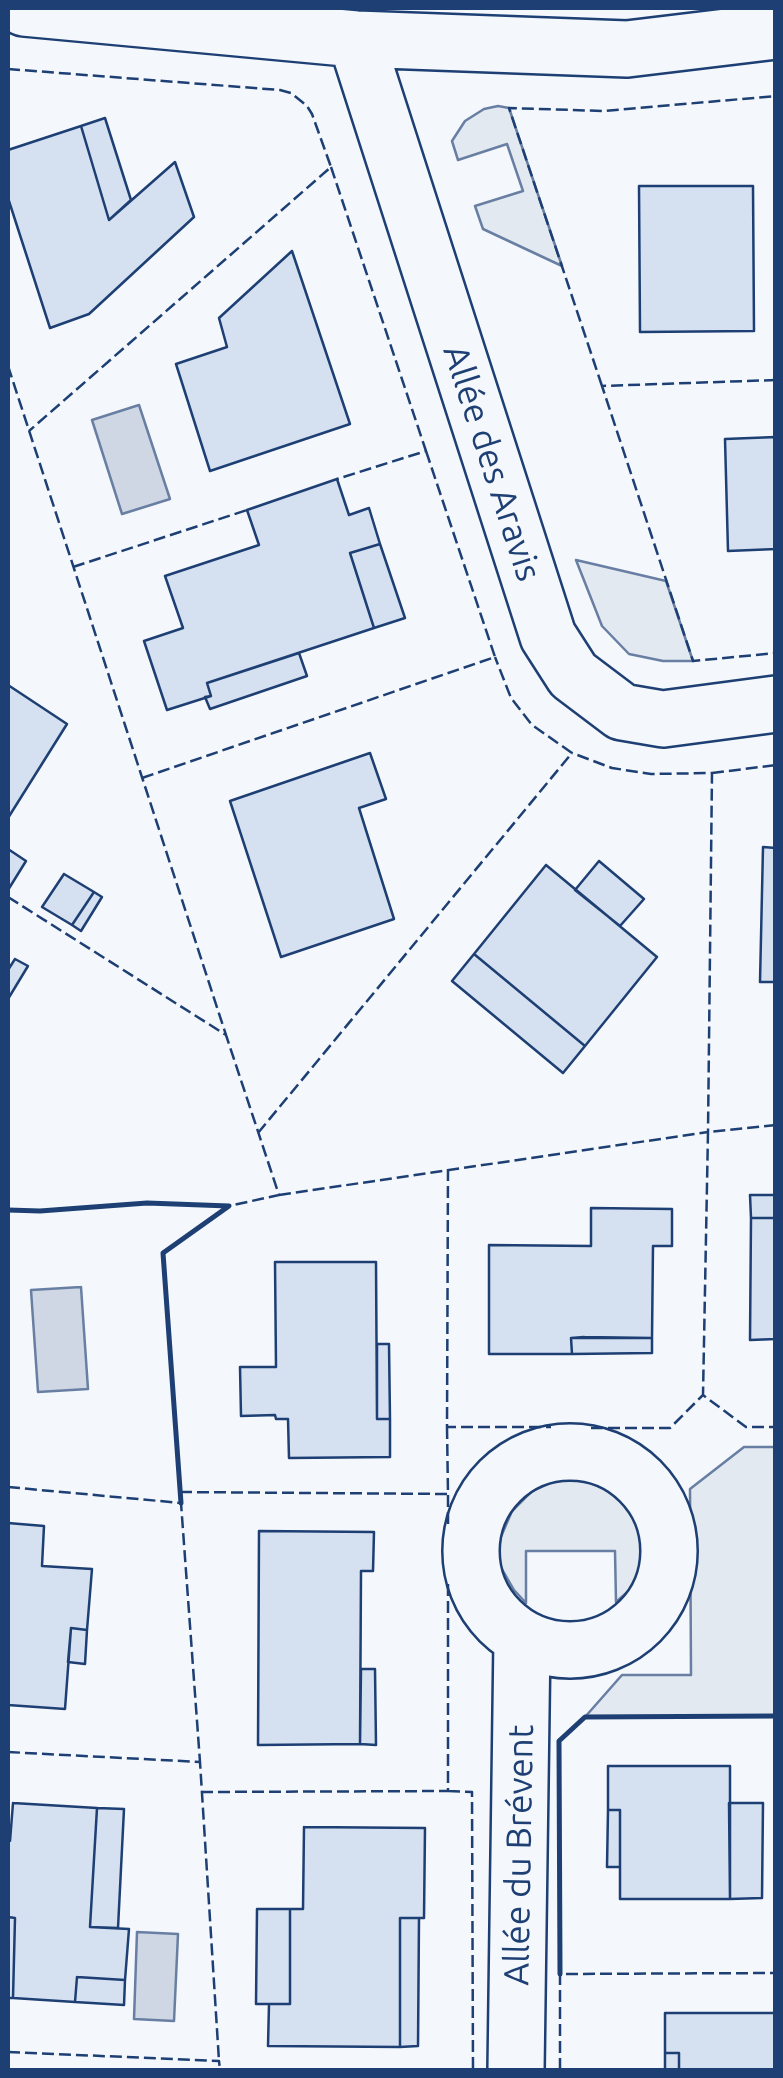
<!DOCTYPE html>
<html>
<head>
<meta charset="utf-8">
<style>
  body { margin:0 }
  #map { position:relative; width:783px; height:2078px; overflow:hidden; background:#f4f7fb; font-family:Ubuntu,sans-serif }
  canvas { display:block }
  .frame { position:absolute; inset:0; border:10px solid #1d3f73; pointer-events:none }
</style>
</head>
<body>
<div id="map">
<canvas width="783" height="2078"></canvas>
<div class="frame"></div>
</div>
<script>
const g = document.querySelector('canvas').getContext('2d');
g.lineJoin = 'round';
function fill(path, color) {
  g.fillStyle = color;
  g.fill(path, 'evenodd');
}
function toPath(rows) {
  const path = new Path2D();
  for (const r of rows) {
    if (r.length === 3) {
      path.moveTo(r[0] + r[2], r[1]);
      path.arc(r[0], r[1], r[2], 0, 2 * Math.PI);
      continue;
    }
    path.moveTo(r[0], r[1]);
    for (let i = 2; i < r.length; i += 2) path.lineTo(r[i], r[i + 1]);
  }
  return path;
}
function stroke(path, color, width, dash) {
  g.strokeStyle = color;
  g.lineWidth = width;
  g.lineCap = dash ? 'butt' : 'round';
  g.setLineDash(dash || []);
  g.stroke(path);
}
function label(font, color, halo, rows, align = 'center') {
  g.font = font + ' Ubuntu,sans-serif';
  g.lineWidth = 8;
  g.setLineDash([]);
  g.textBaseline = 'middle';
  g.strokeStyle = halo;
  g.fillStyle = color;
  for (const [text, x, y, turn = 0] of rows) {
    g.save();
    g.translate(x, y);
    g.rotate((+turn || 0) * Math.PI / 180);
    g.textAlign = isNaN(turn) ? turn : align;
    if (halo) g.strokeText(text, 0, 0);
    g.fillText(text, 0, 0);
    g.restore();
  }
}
const green = toPath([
  [498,106,509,108,562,266,483,229,475,206,523,191,507,144,458,160,452,141,465,121,484,109,498,106],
  [576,560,666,581,693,661,663,661,629,654,602,626,576,560],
  [744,1447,775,1447,775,1716,585,1717,622,1675,691,1675,690,1489,744,1447],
  [557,1480,585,1480,610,1490,630,1509,641,1535,642,1563,632,1588,616,1602,615,1551,526,1551,526,1603,514,1590,499,1564,500,1539,512,1511,532,1491,557,1480]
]);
fill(green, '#e3e9f0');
stroke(green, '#687fa3', 2.5);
const water = toPath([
  [139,405,170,499,122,514,92,420,139,405],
  [81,1287,88,1389,38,1392,31,1290,81,1287],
  [137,1932,178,1934,174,2021,134,2019,137,1932]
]);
fill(water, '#cfd7e4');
stroke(water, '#687fa3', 2.5);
const building = toPath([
  [105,118,131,200,109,220,81,126,105,118],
  [81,126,109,220,175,162,194,217,89,314,50,328,8,198,8,150,81,126],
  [639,186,753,186,754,331,640,332,639,186],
  [292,251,350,424,210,471,176,364,227,347,219,318,292,251],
  [776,437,776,549,728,551,725,439,776,437],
  [337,479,349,515,369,508,380,544,350,553,374,628,207,683,211,696,167,710,144,641,183,628,165,576,259,545,247,510,337,479],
  [380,544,405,618,374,628,350,553,380,544],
  [299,653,307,676,210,709,205,697,211,696,207,683,299,653],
  [8,685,67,724,8,818,8,685],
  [370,753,386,799,359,808,394,919,281,957,230,801,370,753],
  [763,847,776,848,776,982,760,982,763,847],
  [8,849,26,861,8,890,8,849],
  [599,861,644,899,620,926,575,890,599,861],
  [546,865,657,957,585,1046,474,954,546,865],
  [64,874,94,892,72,925,42,907,64,874],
  [94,892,102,897,81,931,72,925,94,892],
  [474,954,585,1046,563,1073,452,981,474,954],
  [15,959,28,966,8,999,8,970,15,959],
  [750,1195,776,1195,776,1218,751,1218,750,1195],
  [591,1208,672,1209,672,1246,653,1246,652,1338,571,1338,572,1354,489,1354,489,1245,591,1246,591,1208],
  [751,1218,776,1218,776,1339,750,1340,751,1218],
  [275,1262,376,1262,377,1419,390,1419,390,1457,289,1458,288,1419,276,1419,275,1415,241,1416,240,1367,276,1367,275,1262],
  [584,1337,652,1338,652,1353,572,1354,571,1338,584,1337],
  [377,1344,389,1344,390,1419,377,1419,377,1344],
  [8,1523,44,1526,42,1566,92,1569,87,1630,71,1628,65,1709,8,1705,8,1523],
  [259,1531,374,1532,373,1571,361,1571,360,1744,258,1745,259,1531],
  [71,1628,87,1630,85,1664,68,1662,71,1628],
  [361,1669,375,1669,376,1745,360,1744,361,1669],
  [608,1766,730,1766,730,1899,620,1899,620,1810,608,1810,608,1766],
  [13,1803,97,1808,90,1927,129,1929,125,1980,77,1977,75,2002,13,1998,15,1918,8,1917,8,1841,10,1841,13,1803],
  [729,1803,763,1803,762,1898,730,1899,729,1803],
  [97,1808,124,1809,118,1928,90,1927,97,1808],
  [608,1810,620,1810,620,1867,607,1867,608,1810],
  [304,1827,425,1828,424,1918,400,1918,400,2047,268,2046,269,2004,290,2004,290,1909,303,1909,304,1827],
  [257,1909,290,1909,290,2004,256,2004,257,1909],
  [8,1917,15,1918,13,1998,8,1998,8,1917],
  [400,1918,419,1918,418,2046,400,2047,400,1918],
  [77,1977,125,1980,124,2005,75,2002,77,1977],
  [665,2013,776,2013,776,2070,679,2070,679,2053,665,2053,665,2013],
  [665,2053,679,2053,679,2070,665,2070,665,2053]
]);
fill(building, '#d5e0f0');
stroke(building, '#1d3f73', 2.5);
const minor = toPath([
  [24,8,356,39,627,49,776,31],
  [356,39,548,636,573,675,622,712,663,719,776,704],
  [570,1551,99],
  [516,2070,522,1639]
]);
stroke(minor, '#1d3f73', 60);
stroke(minor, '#f4f7fb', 55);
stroke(toPath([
  [8,69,280,90,291,93,307,106,312,114,331,167,29,431],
  [331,167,426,451,337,479],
  [8,366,226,1035],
  [776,380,602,386,693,661,776,653],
  [602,386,509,108,604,111,776,96],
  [73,567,247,510],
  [712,773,776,765],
  [142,778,495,657,426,451],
  [8,897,226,1035,279,1195,229,1206],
  [776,1125,708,1132,703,1395,746,1427,776,1427],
  [258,1133,572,753,532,725,511,698,495,657],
  [448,1169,447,1427,551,1427],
  [279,1195,708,1132,712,773,651,774,612,768,572,753],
  [591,1428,670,1428,703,1395],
  [8,1487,181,1503,200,1762],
  [180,1492,448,1494,447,1427],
  [448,1524,448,1494],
  [8,1752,200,1762,219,2061],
  [448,1791,472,1792,473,2070],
  [201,1792,448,1791,448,1579],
  [8,2052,219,2061,220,2070],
  [560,2070,560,1974,776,1973]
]), '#1d3f73', 2.5, [12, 5]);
stroke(toPath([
  [8,1210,40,1211,147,1203,229,1206,163,1253,181,1503],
  [560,1974,559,1741,585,1717,776,1716]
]), '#1d3f73', 5);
label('35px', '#1d3f73', '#f4f7fb', [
  ["Allée des Aravis",492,463,72],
  ["Allée du Brévent",519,1855,-89]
]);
</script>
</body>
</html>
